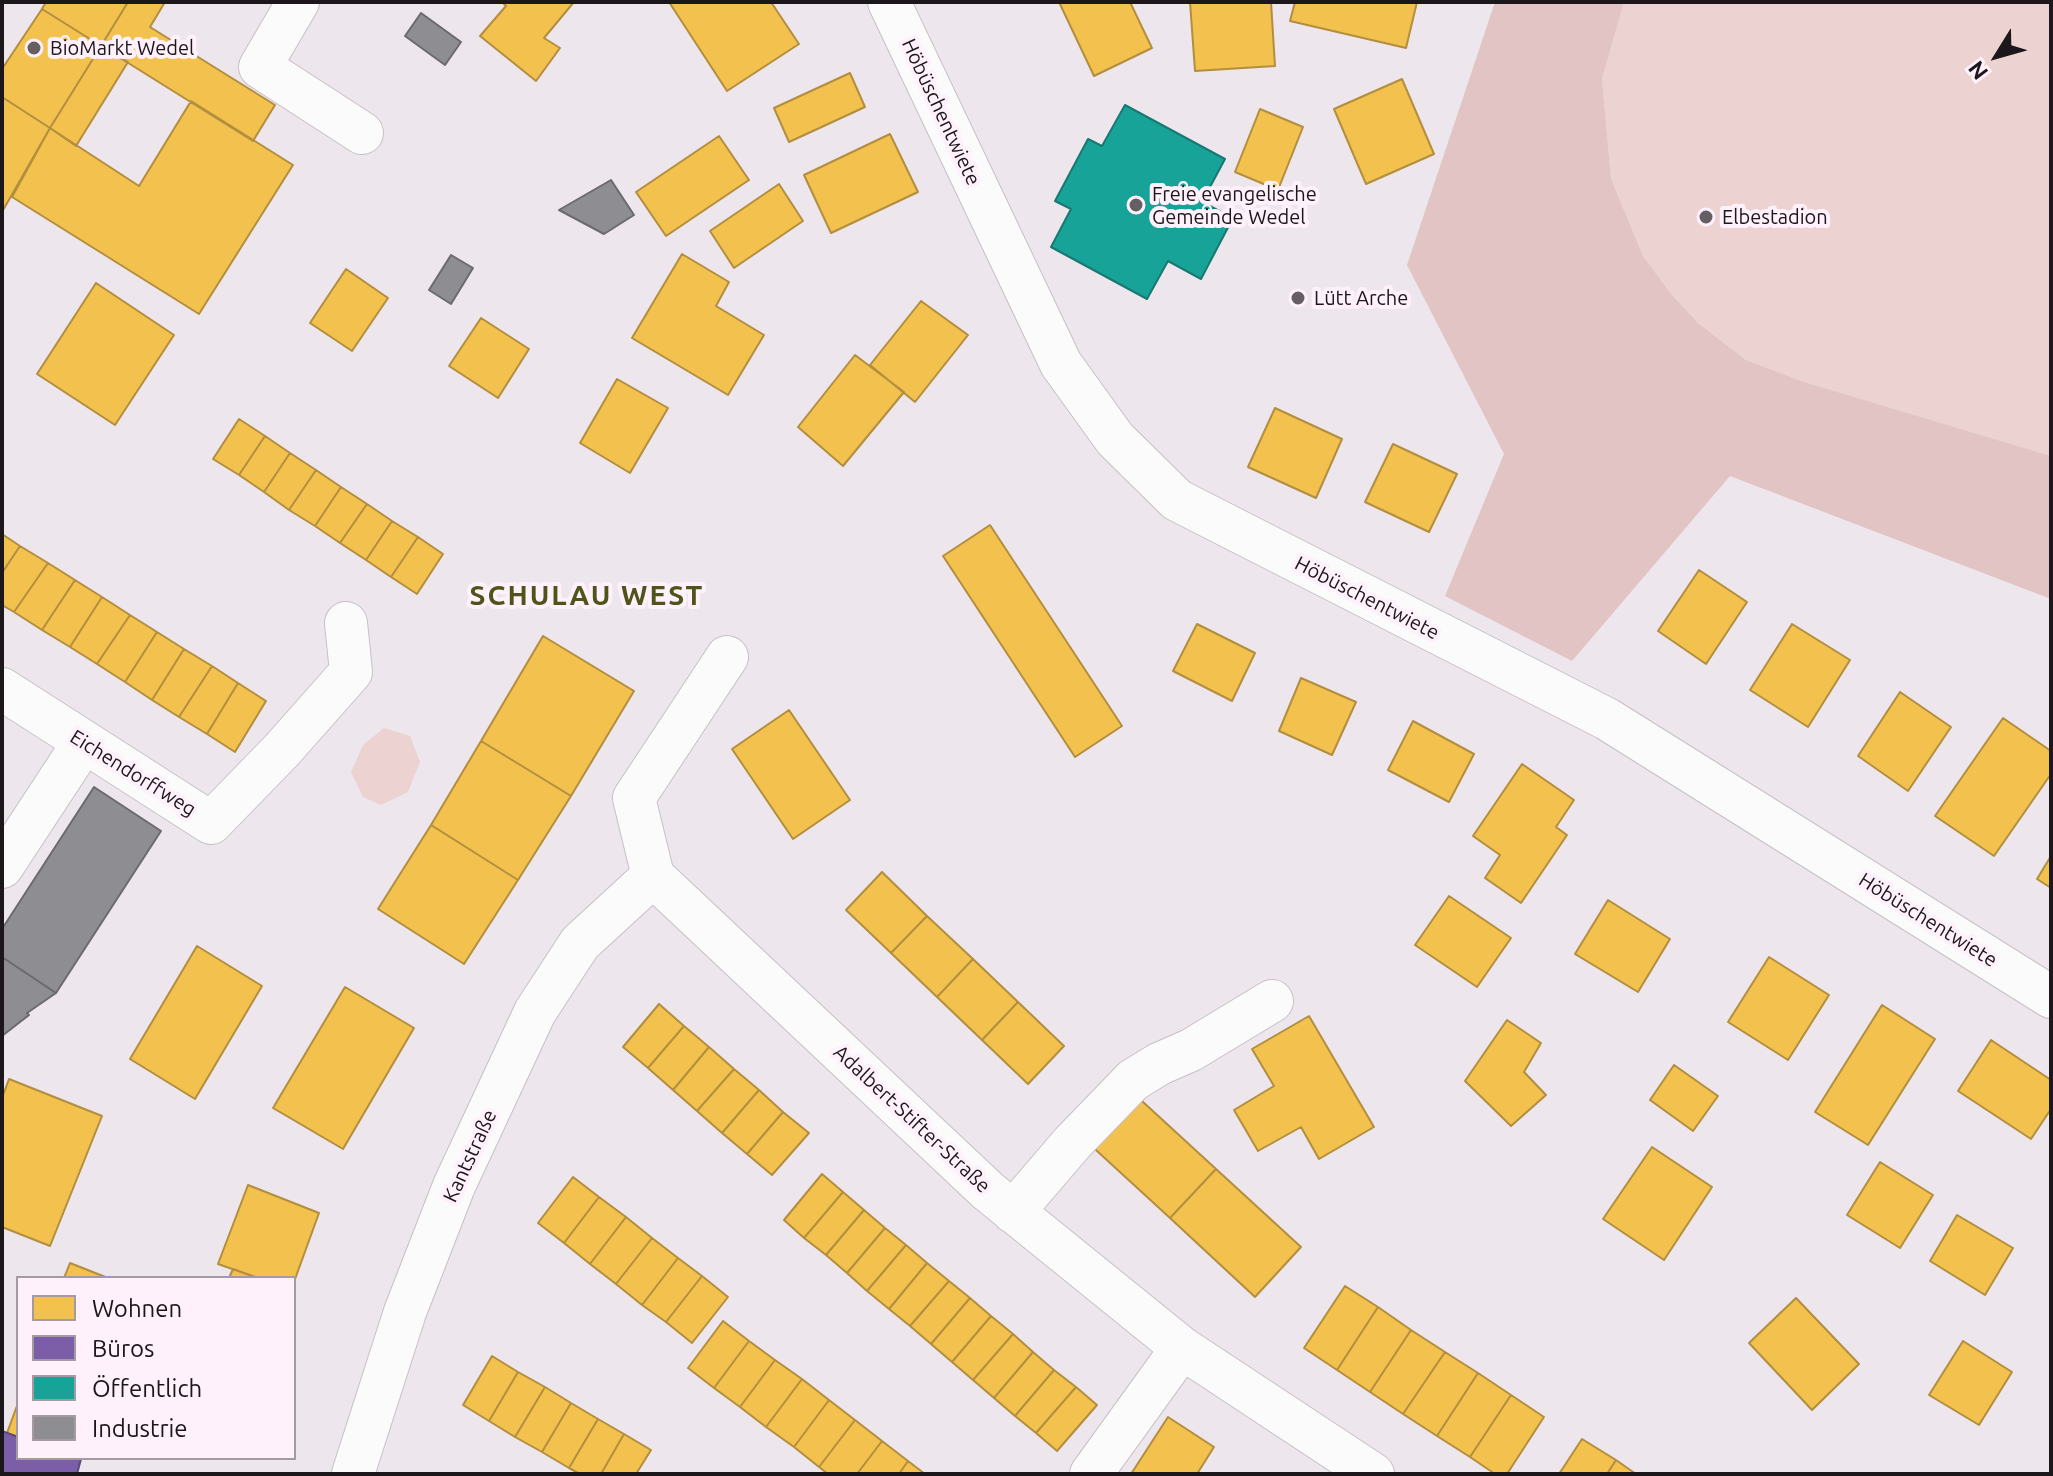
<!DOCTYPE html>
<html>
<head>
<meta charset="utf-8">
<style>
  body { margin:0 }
  #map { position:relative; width:2053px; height:1476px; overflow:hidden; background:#eee6ed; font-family:Ubuntu,sans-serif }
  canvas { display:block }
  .frame { position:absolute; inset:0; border:4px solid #1b171a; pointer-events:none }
  .legend { position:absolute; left:16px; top:1276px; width:280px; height:184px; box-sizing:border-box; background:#fff1fb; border:2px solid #a49aa1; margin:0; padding:10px 14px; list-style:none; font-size:24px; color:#1b171a }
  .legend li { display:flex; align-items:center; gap:16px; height:40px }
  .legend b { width:40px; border:2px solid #a49aa1 }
  .north { position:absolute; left:1957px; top:16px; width:80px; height:80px; -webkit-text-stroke:6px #fff1fb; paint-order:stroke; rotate:233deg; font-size:22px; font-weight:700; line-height:32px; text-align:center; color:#1b171a }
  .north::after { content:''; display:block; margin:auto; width:28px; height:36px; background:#1b171a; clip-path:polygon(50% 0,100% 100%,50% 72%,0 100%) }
</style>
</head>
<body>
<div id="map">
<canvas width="2053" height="1476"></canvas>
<div class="frame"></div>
<ul class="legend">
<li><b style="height:22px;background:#f2c14e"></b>Wohnen</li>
<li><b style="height:22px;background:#7b5ea7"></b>Büros</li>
<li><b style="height:22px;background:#17a398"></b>Öffentlich</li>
<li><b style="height:22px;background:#8d8d92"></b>Industrie</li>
</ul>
<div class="north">N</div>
</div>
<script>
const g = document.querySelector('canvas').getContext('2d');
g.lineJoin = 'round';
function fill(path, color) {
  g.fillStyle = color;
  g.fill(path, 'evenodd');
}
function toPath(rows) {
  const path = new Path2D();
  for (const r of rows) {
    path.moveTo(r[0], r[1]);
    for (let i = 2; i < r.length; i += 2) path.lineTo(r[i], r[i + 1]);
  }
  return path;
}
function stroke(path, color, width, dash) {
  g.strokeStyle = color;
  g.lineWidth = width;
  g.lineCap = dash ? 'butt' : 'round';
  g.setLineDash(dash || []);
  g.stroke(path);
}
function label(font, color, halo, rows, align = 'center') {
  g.font = font + ' Ubuntu,sans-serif';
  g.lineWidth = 8;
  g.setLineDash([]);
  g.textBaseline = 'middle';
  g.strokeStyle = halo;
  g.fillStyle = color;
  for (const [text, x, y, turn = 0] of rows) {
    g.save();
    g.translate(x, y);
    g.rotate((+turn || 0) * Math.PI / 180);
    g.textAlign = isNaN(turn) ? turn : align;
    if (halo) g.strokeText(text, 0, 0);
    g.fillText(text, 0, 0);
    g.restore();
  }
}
fill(toPath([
  [1624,2,2051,2,2051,456,1801,381,1746,360,1698,323,1671,294,1643,256,1611,179,1602,79],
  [384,728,410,736,420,762,408,792,381,805,363,797,351,772,363,745]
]), '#ecd2d1');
fill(toPath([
  [1495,2,1624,2,1602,79,1611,179,1643,256,1671,294,1698,323,1746,360,1801,381,2051,456,2051,599,1730,476,1572,661,1445,596,1504,454,1407,265]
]), '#e1c4c3');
const homes = toPath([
  [46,2,128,2,101,46,42,9,46,2],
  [128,2,165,2,150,27,275,105,253,141,101,46,128,2],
  [502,2,574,2,544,38,560,48,536,81,480,36,506,6,502,2],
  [669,2,771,2,799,44,727,91,669,2],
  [1059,2,1130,2,1152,48,1094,76,1059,2],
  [1190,2,1271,2,1275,66,1195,71,1190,2],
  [1295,2,1417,2,1406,48,1290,21,1295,2],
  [42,9,101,46,50,128,2,97,2,69,42,9],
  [101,46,128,62,76,146,50,128,101,46],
  [850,73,865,107,789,142,774,108,850,73],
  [1402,79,1434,154,1366,184,1334,109,1402,79],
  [2,97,50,128,2,212,2,97],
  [191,101,293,165,199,314,12,197,50,128,139,186,191,101],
  [1260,109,1303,127,1278,190,1235,172,1260,109],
  [890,134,918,192,831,233,804,175,890,134],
  [719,136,749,180,666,236,636,192,719,136],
  [779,184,803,221,734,268,710,231,779,184],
  [682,254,729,282,716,306,764,335,728,395,632,338,682,254],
  [346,269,388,298,352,351,310,323,346,269],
  [96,283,174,335,115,425,37,374,96,283],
  [921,301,968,335,915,402,870,365,921,301],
  [481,318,529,349,498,398,449,366,481,318],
  [855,355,904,392,843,466,798,427,855,355],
  [617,379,668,408,630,473,580,443,617,379],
  [1275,408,1342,439,1316,498,1248,467,1275,408],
  [239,419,265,436,239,475,213,459,239,419],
  [265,436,290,453,264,492,239,475,265,436],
  [1393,444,1457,474,1429,532,1365,502,1393,444],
  [290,453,316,470,289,510,264,492,290,453],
  [316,470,341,487,315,526,289,510,316,470],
  [341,487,367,504,340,543,315,526,341,487],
  [367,504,392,521,366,560,340,543,367,504],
  [392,521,418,537,391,577,366,560,392,521],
  [990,525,1122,726,1075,757,943,556,990,525],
  [2,534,20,546,2,573,2,534],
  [418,537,443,554,417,594,391,577,418,537],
  [20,546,48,563,14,612,2,605,2,573,20,546],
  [48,563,75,580,42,630,14,612,48,563],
  [1699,570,1747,602,1706,664,1658,631,1699,570],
  [75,580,102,597,70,647,42,630,75,580],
  [102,597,130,615,97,664,70,647,102,597],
  [130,615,157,632,125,682,97,664,130,615],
  [1197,624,1255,653,1232,701,1173,671,1197,624],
  [1792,624,1850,660,1808,727,1750,690,1792,624],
  [157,632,184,649,152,700,125,682,157,632],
  [543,636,634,691,571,796,481,741,543,636],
  [184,649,212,666,179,717,152,700,184,649],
  [212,666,238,683,207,734,179,717,212,666],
  [1301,678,1356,702,1332,755,1279,731,1301,678],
  [238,683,266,701,235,752,207,734,238,683],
  [1900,692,1951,727,1908,791,1858,756,1900,692],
  [789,710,850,800,793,839,732,749,789,710],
  [2003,718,2051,751,2051,774,1994,856,1935,816,2003,718],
  [1413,721,1474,754,1449,802,1388,770,1413,721],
  [481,741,571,796,518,880,431,825,481,741],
  [1522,764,1574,800,1556,827,1567,835,1521,903,1485,878,1500,855,1473,836,1522,764],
  [431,825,518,880,464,964,378,909,431,825],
  [2051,856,2051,888,2037,879,2051,856],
  [882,872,927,916,891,953,846,910,882,872],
  [1449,896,1511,938,1477,987,1415,945,1449,896],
  [1608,900,1670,939,1638,992,1575,954,1608,900],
  [927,916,973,959,937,997,891,953,927,916],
  [197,946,262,986,195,1099,130,1059,197,946],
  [1769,957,1829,995,1788,1060,1728,1022,1769,957],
  [973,959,1018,1002,982,1040,937,997,973,959],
  [345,987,414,1028,343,1149,273,1108,345,987],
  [1018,1002,1064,1046,1028,1084,982,1040,1018,1002],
  [659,1004,684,1026,648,1068,623,1047,659,1004],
  [1882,1005,1935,1039,1868,1145,1815,1112,1882,1005],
  [1309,1016,1374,1127,1319,1159,1301,1127,1258,1151,1234,1110,1274,1086,1252,1049,1309,1016],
  [1507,1020,1541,1043,1524,1072,1546,1095,1511,1126,1465,1081,1507,1020],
  [684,1026,709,1047,673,1090,648,1068,684,1026],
  [1991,1040,2051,1080,2051,1109,2031,1139,1958,1091,1991,1040],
  [709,1047,734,1069,697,1111,673,1090,709,1047],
  [1674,1065,1718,1096,1693,1131,1650,1100,1674,1065],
  [734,1069,759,1090,722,1133,697,1111,734,1069],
  [9,1079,102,1116,50,1246,2,1227,2,1098,9,1079],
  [759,1090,783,1112,747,1154,722,1133,759,1090],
  [1130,1090,1216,1169,1170,1218,1085,1140,1130,1090],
  [783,1112,809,1133,772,1175,747,1154,783,1112],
  [1652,1147,1712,1187,1664,1260,1603,1219,1652,1147],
  [1880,1162,1933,1195,1900,1248,1847,1215,1880,1162],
  [1216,1169,1301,1247,1255,1297,1170,1218,1216,1169],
  [822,1174,843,1192,804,1238,784,1220,822,1174],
  [573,1177,599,1197,564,1243,538,1223,573,1177],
  [248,1185,319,1213,294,1282,294,1278,258,1278,218,1264,248,1185],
  [843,1192,864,1210,826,1255,804,1238,843,1192],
  [599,1197,626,1217,590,1264,564,1243,599,1197],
  [864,1210,885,1228,847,1273,826,1255,864,1210],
  [1957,1215,2013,1248,1985,1295,1930,1261,1957,1215],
  [626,1217,652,1238,616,1284,590,1264,626,1217],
  [885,1228,906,1245,867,1291,847,1273,885,1228],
  [652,1238,678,1258,642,1305,616,1284,652,1238],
  [906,1245,927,1263,889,1309,867,1291,906,1245],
  [678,1258,702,1276,666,1322,642,1305,678,1258],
  [70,1263,108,1278,64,1278,70,1263],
  [927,1263,949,1281,910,1326,889,1309,927,1263],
  [233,1269,258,1278,229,1278,233,1269],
  [702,1276,728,1297,692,1343,666,1322,702,1276],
  [949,1281,970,1298,931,1344,910,1326,949,1281],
  [1345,1286,1378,1307,1337,1370,1304,1348,1345,1286],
  [970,1298,991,1316,952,1362,931,1344,970,1298],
  [1796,1298,1859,1364,1812,1410,1749,1343,1796,1298],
  [1378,1307,1411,1330,1370,1392,1337,1370,1378,1307],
  [991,1316,1013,1334,973,1380,952,1362,991,1316],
  [723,1321,749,1341,714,1388,688,1368,723,1321],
  [1411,1330,1445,1352,1403,1414,1370,1392,1411,1330],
  [1013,1334,1033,1352,994,1398,973,1380,1013,1334],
  [749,1341,775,1360,740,1407,714,1388,749,1341],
  [1963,1341,2012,1372,1979,1425,1929,1395,1963,1341],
  [1033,1352,1054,1370,1015,1416,994,1398,1033,1352],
  [1445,1352,1478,1373,1437,1436,1403,1414,1445,1352],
  [492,1356,518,1372,489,1421,463,1405,492,1356],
  [775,1360,802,1379,766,1427,740,1407,775,1360],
  [1054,1370,1076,1387,1036,1433,1015,1416,1054,1370],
  [518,1372,545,1387,515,1437,489,1421,518,1372],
  [1478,1373,1511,1395,1470,1457,1437,1436,1478,1373],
  [802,1379,829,1400,794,1447,766,1427,802,1379],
  [545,1387,571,1403,542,1452,515,1437,545,1387],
  [1076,1387,1097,1405,1057,1451,1036,1433,1076,1387],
  [1511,1395,1544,1417,1507,1474,1495,1474,1470,1457,1511,1395],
  [829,1400,855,1420,819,1467,794,1447,829,1400],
  [18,1403,18,1437,7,1433,18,1403],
  [571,1403,598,1419,569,1468,542,1452,571,1403],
  [1168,1417,1214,1447,1197,1474,1131,1474,1168,1417],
  [598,1419,624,1434,601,1474,580,1474,569,1468,598,1419],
  [855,1420,882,1441,857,1474,828,1474,819,1467,855,1420],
  [624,1434,651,1450,636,1474,601,1474,624,1434],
  [1582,1439,1616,1460,1607,1474,1559,1474,1582,1439],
  [882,1441,908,1461,899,1474,857,1474,882,1441],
  [1616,1460,1636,1474,1607,1474,1616,1460],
  [908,1461,925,1474,899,1474,908,1461]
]);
fill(homes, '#f2c14e');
stroke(homes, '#b28e3e', 2);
const offices = toPath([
  [2,1431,18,1437,18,1458,77,1458,81,1459,77,1474,2,1474,2,1431]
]);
fill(offices, '#7b5ea7');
stroke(offices, '#5e497d', 2);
const public = toPath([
  [1125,105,1225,159,1202,202,1233,218,1201,279,1168,261,1147,299,1051,247,1071,209,1055,201,1088,139,1102,146,1125,105]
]);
fill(public, '#17a398');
stroke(public, '#187972', 2);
const industry = toPath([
  [421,13,461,42,445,65,405,36,421,13],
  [611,180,634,215,604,234,559,210,611,180],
  [451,255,473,268,451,304,429,290,451,255],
  [94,787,161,831,56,993,2,957,2,929,94,787],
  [2,957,56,993,27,1013,29,1015,2,1036,2,957]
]);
fill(industry, '#8d8d92');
stroke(industry, '#6b6a6e', 2);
const minor = toPath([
  [298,2,260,67,362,133],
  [889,2,1061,364,1115,439,1177,500,1607,719,2051,997],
  [2,689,211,823,282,750,351,672,346,623],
  [2,867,84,742],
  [653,876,988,1191,1182,1348,1373,1474],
  [653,876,634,798,727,657],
  [1013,1212,1073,1142,1133,1080,1159,1064,1191,1050,1272,1001],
  [353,1474,405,1312,454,1186,535,1012,580,943,653,876],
  [1091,1474,1182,1348]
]);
stroke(minor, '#c6c0c5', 44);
stroke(minor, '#fcfbfc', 42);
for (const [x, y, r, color] of [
  [34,48,8,"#655f64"],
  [1136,205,8,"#655f64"],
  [1706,217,8,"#655f64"],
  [1298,298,8,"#655f64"]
]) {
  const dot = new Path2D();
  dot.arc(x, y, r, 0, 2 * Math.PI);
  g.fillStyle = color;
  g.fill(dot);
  stroke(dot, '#fff1fb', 3);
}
label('20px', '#1b171a', '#fff1fb', [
  ["BioMarkt Wedel",50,48],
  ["Freie evangelische",1152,194],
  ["Gemeinde Wedel",1152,217],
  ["Elbestadion",1722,217],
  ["Lütt Arche",1314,298]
], 'left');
label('20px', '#1b171a', '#fff1fb', [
  ["Höbüschentwiete",941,112,65],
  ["Höbüschentwiete",1367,598,27],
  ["Eichendorffweg",133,773,32],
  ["Höbüschentwiete",1928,920,32],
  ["Adalbert-Stifter-Straße",912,1119,43],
  ["Kantstraße",470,1156,-65]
]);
g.letterSpacing = '2px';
label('bold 28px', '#4e541a', '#fff1fb', [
  ["SCHULAU WEST",587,596]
]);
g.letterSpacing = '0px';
</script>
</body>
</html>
